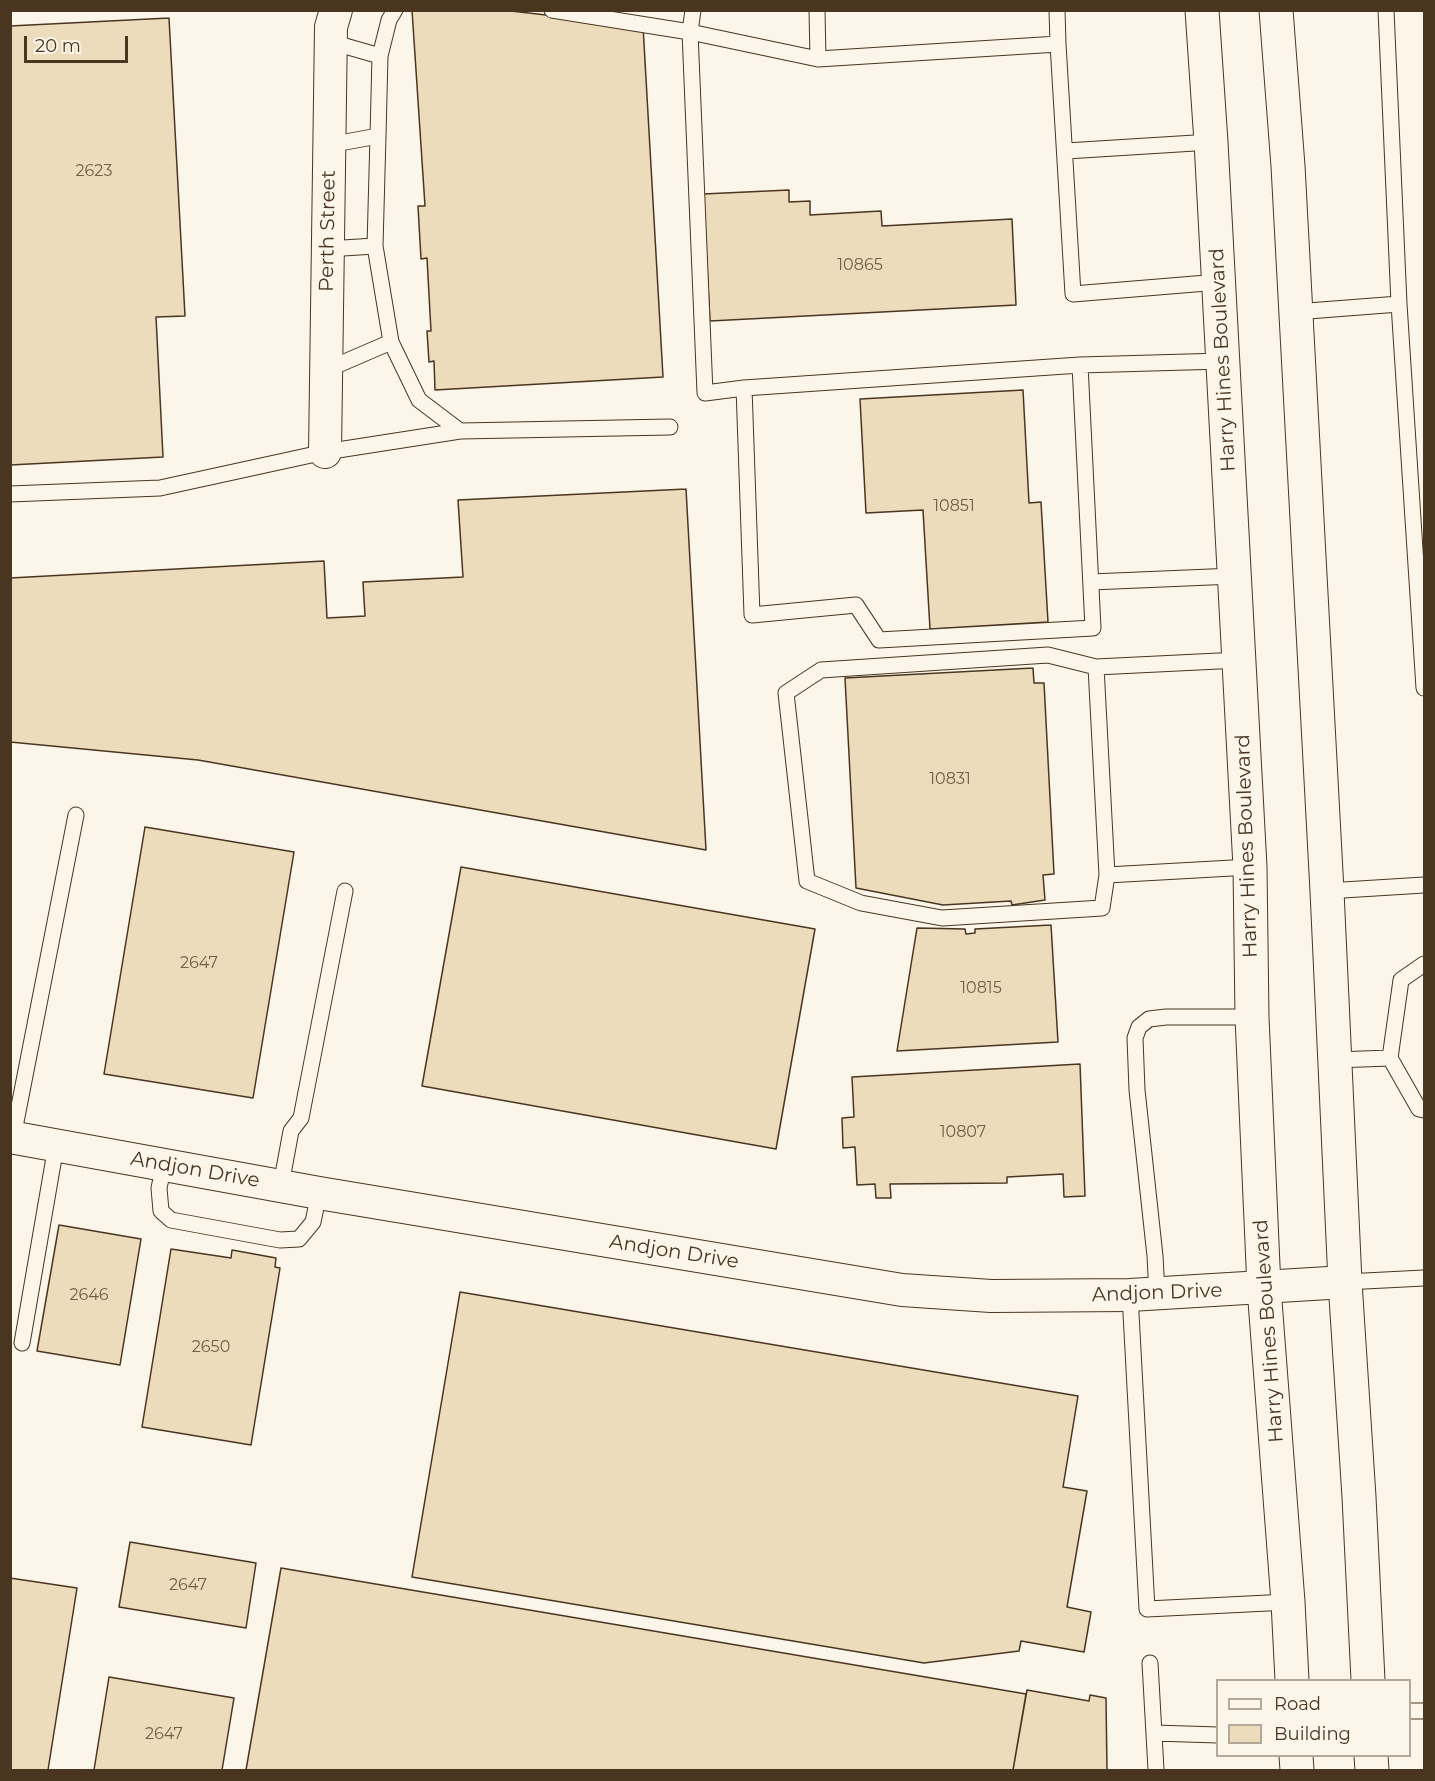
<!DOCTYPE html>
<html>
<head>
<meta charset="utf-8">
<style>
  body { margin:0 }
  #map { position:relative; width:1435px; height:1781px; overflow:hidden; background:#fbf6e9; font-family:Montserrat,sans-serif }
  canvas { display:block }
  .frame { position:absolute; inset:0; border:12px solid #4a3520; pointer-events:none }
  .legend { position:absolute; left:1216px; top:1679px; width:195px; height:78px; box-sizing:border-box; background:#fbf6e9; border:2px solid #b4a999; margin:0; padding:8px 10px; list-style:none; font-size:18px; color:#4a3520 }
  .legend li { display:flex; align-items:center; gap:12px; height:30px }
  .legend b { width:30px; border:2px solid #b4a999 }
  .scale { position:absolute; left:24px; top:36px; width:104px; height:27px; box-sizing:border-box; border:3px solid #4a3520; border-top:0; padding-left:8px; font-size:18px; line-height:21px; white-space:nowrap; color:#4a3520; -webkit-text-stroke:4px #fbf6e9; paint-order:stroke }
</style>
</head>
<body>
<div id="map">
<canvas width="1435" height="1781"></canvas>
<div class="frame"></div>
<ul class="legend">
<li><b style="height:8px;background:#fbf6e9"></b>Road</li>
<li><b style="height:16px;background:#ecdcbc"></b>Building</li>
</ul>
<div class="scale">20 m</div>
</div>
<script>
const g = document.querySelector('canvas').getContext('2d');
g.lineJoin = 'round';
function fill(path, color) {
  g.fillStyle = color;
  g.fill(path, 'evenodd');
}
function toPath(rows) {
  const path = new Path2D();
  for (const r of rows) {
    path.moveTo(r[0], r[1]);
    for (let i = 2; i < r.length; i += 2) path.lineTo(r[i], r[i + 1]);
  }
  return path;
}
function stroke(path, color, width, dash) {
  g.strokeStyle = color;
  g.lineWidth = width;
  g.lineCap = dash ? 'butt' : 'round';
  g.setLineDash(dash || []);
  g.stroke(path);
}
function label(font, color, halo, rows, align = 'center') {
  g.font = font + ' Montserrat,sans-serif';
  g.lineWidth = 4.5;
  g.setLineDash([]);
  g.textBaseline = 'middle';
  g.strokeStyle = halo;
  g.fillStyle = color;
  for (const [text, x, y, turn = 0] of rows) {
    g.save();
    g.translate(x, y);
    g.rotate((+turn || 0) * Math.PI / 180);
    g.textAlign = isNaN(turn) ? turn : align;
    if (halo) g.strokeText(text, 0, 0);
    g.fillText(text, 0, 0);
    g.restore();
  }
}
const building = toPath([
  [412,10,502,10,643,26,663,377,435,390,434,361,429,362,427,331,431,331,427,258,421,259,418,206,425,206,412,10],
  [169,18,185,316,156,317,163,457,10,465,10,26,169,18],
  [789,190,789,202,810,201,810,215,881,211,882,226,1012,219,1016,305,710,321,703,194,789,190],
  [1023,390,1029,503,1041,502,1048,622,930,629,923,510,866,513,860,399,1023,390],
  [686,489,706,850,198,760,10,742,10,578,324,561,327,618,365,616,363,582,463,577,458,500,686,489],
  [1033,668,1034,683,1044,683,1054,874,1043,875,1045,900,1012,905,1011,901,943,905,856,888,845,678,1033,668],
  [145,827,294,852,253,1098,104,1074,145,827],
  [461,867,815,929,776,1149,422,1086,461,867],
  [1051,925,1058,1042,897,1051,917,928,965,929,966,934,975,933,975,929,1051,925],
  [1080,1064,1085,1196,1064,1197,1063,1174,1007,1177,1007,1183,890,1184,891,1198,876,1198,875,1184,857,1185,855,1147,843,1148,842,1118,854,1117,852,1077,1080,1064],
  [59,1225,141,1239,120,1365,37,1351,59,1225],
  [171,1249,231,1258,232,1250,276,1258,275,1267,280,1268,251,1445,142,1427,171,1249],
  [460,1292,1078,1396,1063,1487,1087,1491,1067,1607,1091,1612,1084,1652,1021,1641,1019,1651,924,1663,412,1577,460,1292],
  [130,1542,256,1563,246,1628,119,1607,130,1542],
  [281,1568,1026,1694,1013,1770,246,1770,281,1568],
  [10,1578,77,1588,48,1770,10,1770,10,1578],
  [109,1677,234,1698,222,1770,94,1770,109,1677],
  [1027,1690,1089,1701,1090,1695,1106,1698,1107,1770,1013,1770,1027,1690]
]);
fill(building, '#ecdcbc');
stroke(building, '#4a3520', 1.5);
const service = toPath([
  [552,10,690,32,693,10],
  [817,10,818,59,1058,44,1057,10],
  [1386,10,1399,304,1424,688],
  [1058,44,1073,294,1219,282],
  [380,56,389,20,395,10],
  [818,59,690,32,705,393,744,388,1080,365,1223,361],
  [329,145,378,136,380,56,331,42],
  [1066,151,1211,142],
  [375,246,378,136],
  [1295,312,1399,304],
  [391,342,419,400,460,431],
  [326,370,391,342,375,246,327,249],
  [744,388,752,615,856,605,879,640,1093,628,1080,365],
  [10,494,160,488,325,452,460,431,670,427],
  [1091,582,1234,576],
  [1096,667,1107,875,1102,908,942,918,861,903,807,881,786,693,821,670,1048,655,1096,667,1239,660],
  [1107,875,1250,867],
  [1327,891,1424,885],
  [1424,964,1401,980,1390,1058,1419,1109,1424,1110],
  [1335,1060,1390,1058],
  [13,1137,76,815],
  [164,1165,159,1188,161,1211,171,1220,280,1240,299,1239,313,1222,319,1193],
  [281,1185,291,1131,301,1118,345,891],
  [1345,1282,1424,1278],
  [1157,1294,1155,1256,1137,1090,1135,1038,1139,1027,1149,1019,1166,1017,1252,1017],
  [1130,1295,1147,1609,1288,1602],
  [22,1343,56,1146],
  [1150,1663,1156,1770],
  [1410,1711,1424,1711],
  [1154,1733,1218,1735]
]);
const minor = toPath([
  [325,452,331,27,336,10],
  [10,1137,319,1193,902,1290,991,1296,1130,1295,1345,1282]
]);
const primary = toPath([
  [1202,10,1211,142,1250,867,1252,1017,1264,1288,1288,1602,1292,1680],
  [1276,10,1288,166,1327,891,1345,1282,1359,1497,1368,1680],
  [1296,1756,1297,1770],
  [1371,1756,1372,1770]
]);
stroke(service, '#4a3520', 17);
stroke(minor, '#4a3520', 34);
stroke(primary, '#4a3520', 35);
stroke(service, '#fbf6e9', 15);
stroke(minor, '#fbf6e9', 32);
stroke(primary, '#fbf6e9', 33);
label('16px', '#725f47', null, [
  ["2623",94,171],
  ["10865",860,265],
  ["10851",954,506],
  ["10831",950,779],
  ["2647",199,963],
  ["10815",981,988],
  ["10807",963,1132],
  ["2646",89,1295],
  ["2650",211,1347],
  ["2647",188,1585],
  ["2647",164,1734]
]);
label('20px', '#4a3520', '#fbf6e9', [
  ["Perth Street",328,231,-89],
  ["Harry Hines Boulevard",1223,360,-93],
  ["Harry Hines Boulevard",1247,846,-92],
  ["Andjon Drive",195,1170,10],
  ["Andjon Drive",674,1252,9],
  ["Andjon Drive",1157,1293,-2],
  ["Harry Hines Boulevard",1269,1331,-94]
]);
</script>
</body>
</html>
